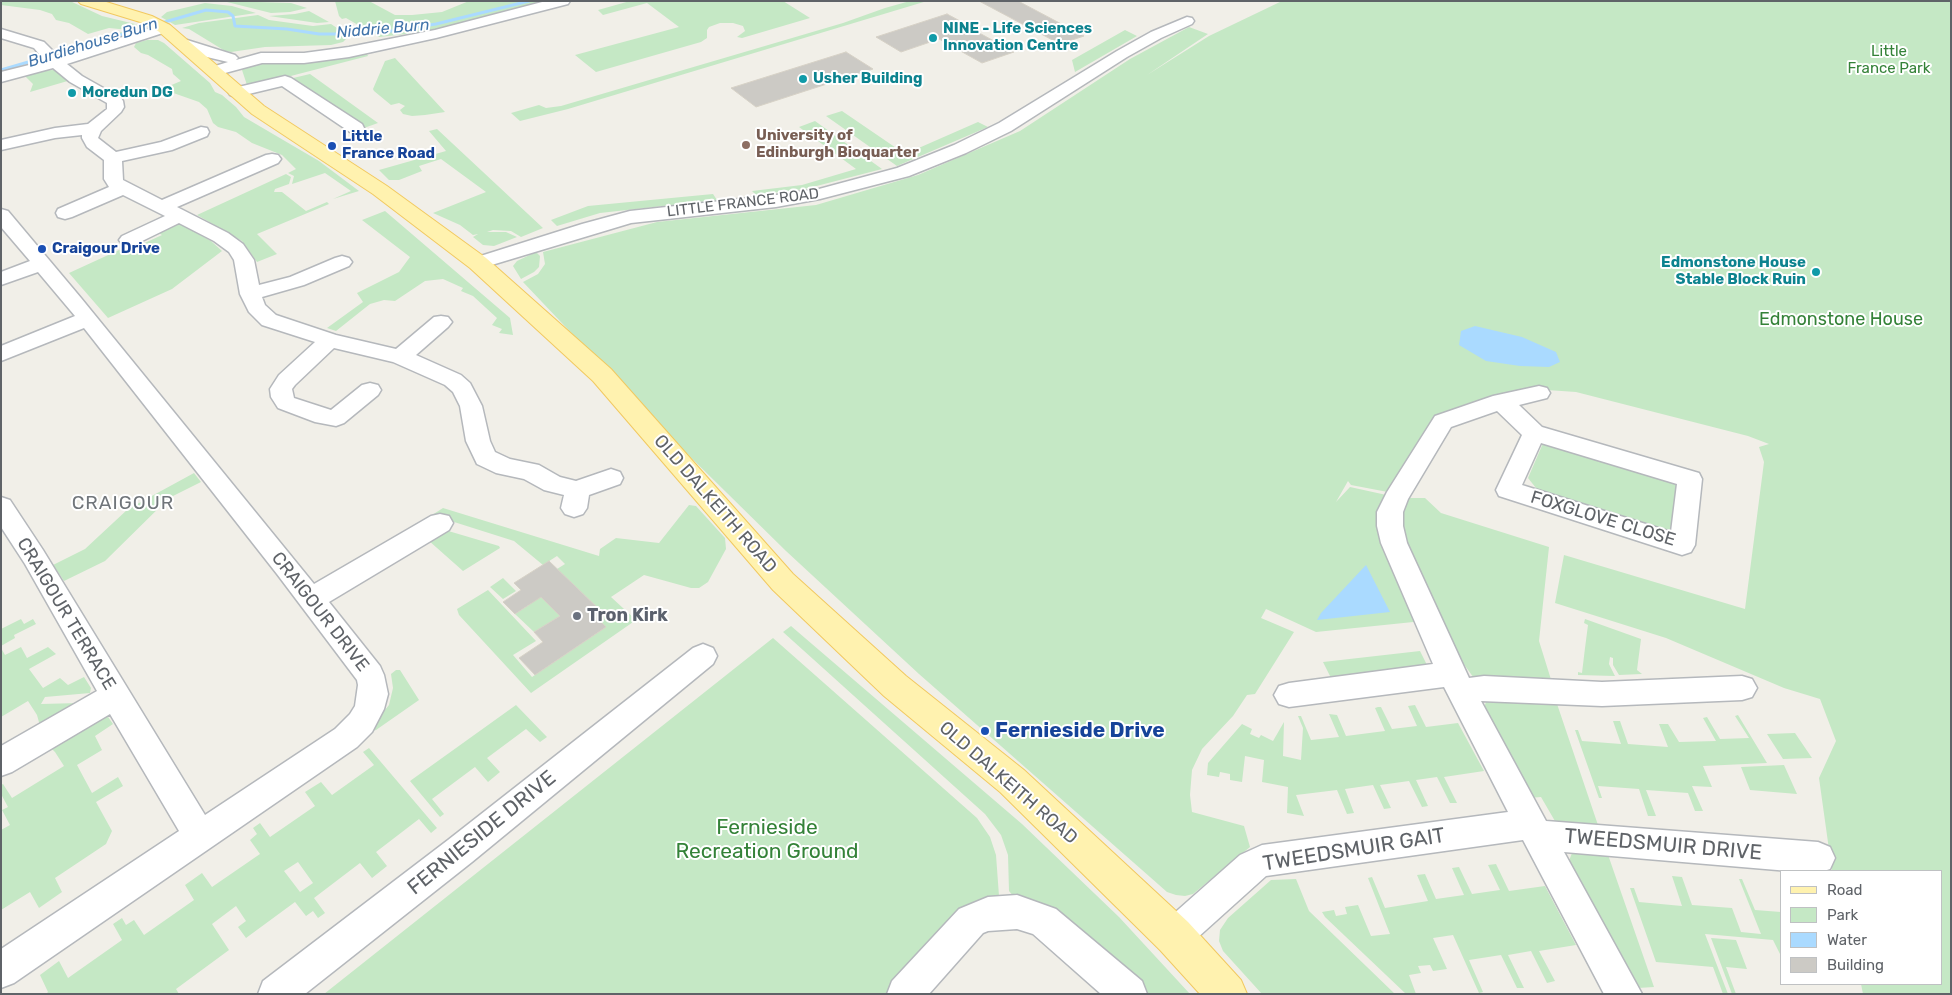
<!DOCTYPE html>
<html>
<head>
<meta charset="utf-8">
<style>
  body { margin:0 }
  #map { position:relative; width:1952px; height:995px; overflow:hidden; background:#f1efe8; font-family:Rubik,sans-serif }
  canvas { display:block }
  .frame { position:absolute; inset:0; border:2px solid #5f6368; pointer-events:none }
  .legend { position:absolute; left:1780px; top:870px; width:162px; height:115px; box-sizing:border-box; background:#fff; border:1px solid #bfc1c3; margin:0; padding:6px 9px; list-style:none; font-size:15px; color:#5f6368 }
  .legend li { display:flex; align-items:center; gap:10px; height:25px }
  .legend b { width:25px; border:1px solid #bfc1c3 }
</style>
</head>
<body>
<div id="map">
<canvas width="1952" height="995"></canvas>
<div class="frame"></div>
<ul class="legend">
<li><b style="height:6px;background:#fff2af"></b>Road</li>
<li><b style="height:14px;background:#c5e8c5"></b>Park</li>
<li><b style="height:14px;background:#aadaff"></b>Water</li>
<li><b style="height:14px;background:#cccac5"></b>Building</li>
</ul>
</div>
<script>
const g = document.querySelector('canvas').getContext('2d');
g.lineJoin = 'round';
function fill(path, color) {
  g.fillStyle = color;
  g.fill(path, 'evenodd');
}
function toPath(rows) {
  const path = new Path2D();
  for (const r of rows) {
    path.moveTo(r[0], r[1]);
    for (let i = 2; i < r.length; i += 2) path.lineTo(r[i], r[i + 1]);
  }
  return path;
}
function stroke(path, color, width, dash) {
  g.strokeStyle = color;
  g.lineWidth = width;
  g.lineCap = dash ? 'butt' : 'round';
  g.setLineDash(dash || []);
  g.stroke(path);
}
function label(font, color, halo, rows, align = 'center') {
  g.font = font + ' Rubik,sans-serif';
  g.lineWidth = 4;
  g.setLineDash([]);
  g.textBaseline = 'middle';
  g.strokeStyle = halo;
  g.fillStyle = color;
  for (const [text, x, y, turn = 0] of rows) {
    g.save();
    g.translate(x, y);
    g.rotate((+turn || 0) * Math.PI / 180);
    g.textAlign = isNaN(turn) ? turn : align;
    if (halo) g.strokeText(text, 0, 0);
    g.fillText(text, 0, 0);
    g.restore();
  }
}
fill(toPath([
  [1,1,70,1,102,16,135,24,146,30,75,52,64,53,59,50,129,30,109,28,88,34,69,23,56,20,52,14,40,10,1,5],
  [223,1,291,3,307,8,290,12,271,13],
  [335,1,369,1,395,15,412,15,442,12,469,1,546,1,424,32,379,37,346,18,342,19,339,16],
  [630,1,783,1,810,18,742,38,737,37,745,31,743,26,733,23,720,23,709,27,707,30,707,38,701,42,596,72,575,55,679,27,647,3,603,15,598,10],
  [910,1,927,1,568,109,520,121,511,113,539,105,546,108,561,106,843,23,885,8],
  [1282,1,1951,1,1951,994,1863,994,1861,984,1941,984,1941,871,1832,871,1819,778,1836,741,1820,699,1784,688,1666,638,1555,603,1564,555,1745,609,1764,462,1759,447,1769,444,1748,436,1576,392,1532,389,1466,404,1439,420,1393,493,1351,485,1348,481,1336,502,1350,487,1391,496,1423,621,1316,632,1266,609,1261,618,1294,632,1255,694,1247,695,1233,716,1202,749,1192,770,1190,795,1192,812,1244,826,1250,847,1193,894,1185,896,1176,895,1167,892,1150,877,919,674,786,551,669,436,523,282,538,274,545,264,543,252,657,222,816,205,918,175,1020,131,1130,59,1189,27,1208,34,1147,75,1209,36],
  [205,3,232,6,256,13,175,25,161,17,167,12],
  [309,11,329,22,317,23,269,16,295,14],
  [258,15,269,20,313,26,331,24,349,36,343,42,331,45,265,47,231,52,225,51,189,29,182,28,199,23],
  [1125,30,1137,36,1075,72,1072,60],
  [147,40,158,40,164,43,210,83,215,92,222,95,236,107,244,117,319,161,359,191,333,199,351,191,325,173,292,184,294,176,288,173,296,169,282,155,252,143,236,132,218,127,213,123,207,109,199,102,162,89,181,81,173,74,172,69,148,55,141,53,134,47,136,43],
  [366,52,368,56,283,78,247,85,242,70,250,64],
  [395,58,445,112,425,115,412,116,403,114,400,110,405,106,399,103,391,105,374,91,373,89,385,61],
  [54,70,61,72,71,80,30,92,33,84,24,75,30,71],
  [310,74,378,123,364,128,289,79],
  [842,111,905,154,978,122,988,127,897,166,826,116],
  [815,121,882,169,805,189,756,195,752,191,802,185,856,169,799,127],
  [437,129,543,228,521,237,511,231,493,230,487,232,506,232,517,237,494,246,483,245,473,237,478,234,473,235,460,225,433,213,486,192,441,159,419,166,422,171,399,180,389,180,379,170,446,151,429,131],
  [286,174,291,177,289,184,275,189,274,192,282,192,306,211,327,202,329,204,257,234,277,254,257,262,242,241,197,215],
  [713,194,717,200,600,213,557,226,551,220,588,206],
  [385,211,510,318,513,335,499,333,502,329,492,325,497,318,473,296,461,291,463,288,443,279,425,281,395,301,384,300,370,304,336,331,327,328,363,302,357,293,399,272,410,257,362,220],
  [181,224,211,241,222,251,172,289,108,318,69,273,130,245,136,247,162,235,157,232,171,225],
  [536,252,540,256,539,267,534,272,521,279,513,266,517,261],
  [1544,441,1680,480,1673,533,1540,493,1528,478],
  [194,473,201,482,169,498,105,561,64,581,53,565,85,549,128,509],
  [1406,498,1425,498,1441,513,1549,547,1539,641,1553,686,1476,681,1458,656,1404,544,1400,513],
  [689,505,696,506,725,538,726,549,708,582,699,588,691,588,644,575,611,597,636,620,531,693,459,615,457,609,488,590,536,641,513,655,532,677,606,627,595,616,601,611,557,569,565,564,557,556,543,565,514,541,432,515,443,508,599,556,600,549,616,538,659,543],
  [445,530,499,546,500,548,463,571,428,540],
  [503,578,516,591,503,599,490,587],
  [538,594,560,616,534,632,515,614,529,605],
  [21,619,24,624,33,619,36,624,14,635,15,638,1,646,1,629],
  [1585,619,1641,639,1637,670,1642,674,1619,675,1613,665,1613,658,1610,657,1609,664,1615,676,1578,675,1578,672,1582,673,1585,648,1588,625,1584,623],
  [791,626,1022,824,1119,917,1190,994,1148,994,1131,976,1058,914,1035,901,1014,897,1009,891,1008,855,1001,835,985,814,783,632],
  [773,638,977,818,990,837,996,855,999,896,982,899,970,907,888,994,324,994],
  [21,647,27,658,48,647,56,654,29,669,43,688,60,678,68,685,84,677,91,688,90,693,45,697,41,704,80,703,40,726,37,715,28,701,1,717,1,648,5,655],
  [1420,651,1429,669,1332,680,1323,662],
  [396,670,400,670,419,700,376,730,372,731,370,728,389,705,393,688,391,674],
  [1485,697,1555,698,1600,831,1559,828,1541,797,1529,798,1482,713,1486,702],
  [516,705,547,737,540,742,526,729,487,758,500,772,488,782,475,767,432,799,444,814,440,817,410,781],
  [1415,705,1426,727,1458,723,1484,771,1444,777,1457,803,1450,803,1437,777,1416,780,1428,806,1422,807,1409,781,1380,785,1391,808,1384,809,1373,785,1345,789,1354,813,1347,814,1337,790,1296,795,1304,816,1287,813,1288,787,1262,782,1264,760,1245,756,1242,782,1230,780,1230,774,1220,772,1219,777,1207,775,1208,763,1242,724,1252,729,1250,734,1259,738,1261,735,1273,741,1284,722,1283,756,1301,760,1303,728,1298,716,1301,716,1311,740,1339,737,1329,714,1337,715,1346,736,1385,731,1375,708,1378,707,1381,707,1392,729,1417,726,1408,706],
  [106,714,113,724,95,736,102,750,77,765,92,793,118,777,123,786,96,802,112,831,106,844,55,878,62,892,39,908,30,892,1,910,1,830,10,825,2,810,8,807,1,794,1,785,3,784,12,798,64,766,55,752,46,743],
  [1738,715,1767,763,1703,766,1712,787,1692,786,1703,811,1695,811,1688,793,1646,790,1656,816,1648,816,1639,789,1598,786,1602,798,1599,798,1575,730,1578,730,1582,741,1621,744,1613,721,1620,721,1628,744,1668,747,1659,724,1668,724,1679,742,1716,741,1703,718,1707,717,1720,739,1749,738,1735,716],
  [1795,733,1812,758,1783,759,1767,734],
  [369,748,437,828,431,833,419,819,376,852,387,866,372,878,360,863,314,898,325,913,318,918,313,911,306,916,295,902,246,938,238,927,246,921,236,906,212,924,229,950,176,989,179,994,46,994,48,992,40,975,59,961,68,978,122,940,113,924,122,918,126,925,134,920,144,935,194,900,185,885,202,873,212,887,260,854,250,840,257,834,253,828,260,823,270,837,315,806,305,792,321,782,332,795,374,765,363,752],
  [298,862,313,883,300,892,284,871],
  [1784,765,1797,794,1750,790,1741,767],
  [1606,849,1654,987,1638,988,1567,866,1572,853],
  [1496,864,1509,891,1545,886,1576,945,1539,951,1555,981,1547,983,1531,951,1508,955,1524,988,1517,988,1501,955,1469,960,1483,992,1479,993,1453,935,1433,938,1447,969,1433,971,1430,965,1418,966,1421,973,1409,975,1416,994,1406,994,1325,917,1322,912,1334,910,1336,916,1347,914,1345,907,1358,905,1371,936,1390,934,1368,878,1372,877,1385,908,1428,901,1417,875,1425,874,1436,899,1464,895,1452,868,1459,867,1472,894,1500,890,1488,865],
  [1672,876,1682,877,1692,905,1732,908,1741,932,1761,934,1739,879,1742,879,1755,910,1781,912,1781,956,1773,940,1705,934,1728,994,1723,994,1713,967,1656,962,1630,888,1634,888,1639,902,1682,906],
  [1296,879,1309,911,1395,994,1262,994,1223,951,1219,941,1220,930,1228,918,1271,880],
  [1711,938,1736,940,1747,969,1726,967,1736,994,1732,994]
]), '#c5e8c5');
fill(toPath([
  [1475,326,1522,337,1556,352,1560,362,1549,367,1520,366,1486,361,1459,345,1461,331],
  [1366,565,1390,612,1317,620,1321,613]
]), '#aadaff');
stroke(toPath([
  [1,70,206,10,228,12,233,16,235,26,287,29,319,34,342,34,385,32,436,24,529,1]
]), '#aadaff', 3);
const building = toPath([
  [979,1,1018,1,1084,36,1060,44,979,1],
  [947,14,973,28,972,29,1014,52,982,63,939,39,901,52,876,37,947,14],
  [846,52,873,69,756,107,731,88,846,52],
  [549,561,601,611,595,616,606,627,535,675,519,658,543,642,534,632,560,616,541,597,515,614,503,602,521,590,514,583,549,561]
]);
fill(building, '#cccac5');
stroke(building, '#d6d1c6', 1);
const minor = toPath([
  [546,1,570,1,568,4,436,38,349,57,304,63,262,63,214,76,209,74,206,71,209,68,228,62,207,57,177,46,175,43,177,40,187,40,235,55,238,58,236,60,261,53,304,53,349,47,435,30,546,1],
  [1187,17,1192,18,1194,21,1192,24,1161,38,1127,57,1011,131,966,153,909,176,820,199,776,207,631,223,485,267,478,269,471,267,468,263,471,259,582,224,630,211,776,195,819,189,897,168,954,145,999,123,1117,51,1151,32,1187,17],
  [164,24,169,25,171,28,169,31,67,64,82,76,121,98,123,101,124,107,121,112,101,131,98,138,116,152,161,142,201,127,207,128,209,132,207,136,172,150,122,161,123,180,162,200,266,155,272,154,278,155,281,159,278,163,177,207,228,233,243,244,254,260,259,285,290,277,335,258,342,256,349,258,352,262,349,266,304,285,262,297,265,305,276,315,336,335,396,349,434,317,441,316,448,317,452,322,448,327,416,355,461,375,470,383,482,406,490,441,495,452,510,459,539,465,560,477,576,481,611,469,620,472,623,478,620,484,589,495,587,508,583,514,574,517,565,514,561,508,564,495,544,490,524,479,496,473,477,464,466,441,460,406,453,392,445,385,393,362,334,348,295,385,292,389,294,398,331,410,362,385,370,383,378,385,381,390,378,395,344,423,336,426,315,422,278,408,271,397,270,389,279,375,315,342,262,325,249,312,240,294,234,260,229,252,214,241,179,223,136,244,129,246,122,244,119,240,122,236,165,216,123,195,72,217,65,219,58,217,56,213,58,209,109,187,104,179,104,160,87,147,82,138,82,135,55,138,1,150,1,140,55,128,88,124,107,109,107,103,70,82,53,68,1,82,1,72,45,61,34,48,1,38,1,29,44,42,59,57,164,24],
  [285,76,291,78,362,124,364,128,362,132,350,132,282,86,236,97,230,95,228,92,230,89,285,76],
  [1,209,8,211,81,298,314,584,431,516,440,514,449,516,453,523,449,530,329,602,380,666,384,675,388,694,384,709,372,732,357,747,14,983,1,988,1,949,179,831,110,714,12,772,1,776,1,746,97,691,25,564,1,527,1,497,10,500,43,550,205,815,335,729,350,714,355,706,358,685,357,680,277,574,84,328,1,361,1,346,75,316,38,272,1,285,1,272,30,261,1,227,1,209],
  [1539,386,1547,388,1550,393,1547,398,1519,405,1542,427,1699,473,1702,479,1695,545,1691,552,1682,555,1499,496,1496,490,1522,435,1497,411,1451,427,1408,499,1403,512,1403,526,1407,543,1469,678,1484,676,1602,682,1742,676,1752,679,1757,688,1752,697,1742,700,1602,706,1481,701,1546,821,1818,842,1830,847,1835,858,1830,869,1824,871,1789,871,1564,852,1642,994,1604,994,1523,840,1266,876,1186,948,1174,953,1162,948,1157,936,1162,924,1240,855,1262,845,1508,812,1444,687,1289,707,1279,704,1274,695,1279,686,1289,683,1433,664,1381,543,1377,526,1377,512,1387,492,1435,416,1493,396,1539,386],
  [1541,443,1677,484,1671,532,1522,485,1541,443],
  [703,644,713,648,717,656,713,664,472,862,305,994,258,994,263,981,448,840,693,648,703,644],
  [1017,895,1056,909,1142,981,1147,994,1101,994,1033,934,1017,929,988,931,983,933,929,994,887,994,892,981,959,909,988,897,1017,895]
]);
const major = toPath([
  [78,1,103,1,152,16,170,25,264,106,387,186,486,258,611,369,793,574,906,676,1024,770,1188,922,1241,980,1247,994,1200,994,1160,950,1000,792,884,696,773,590,593,381,470,268,373,194,252,114,158,31,140,22,81,4,78,1]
]);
stroke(minor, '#b5b8bc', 3);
stroke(major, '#f2c960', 2);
fill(minor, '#fff');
fill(major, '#fff2af');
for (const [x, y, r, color] of [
  [933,38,5,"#0f9aa8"],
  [803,79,5,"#0f9aa8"],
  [72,93,5,"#0f9aa8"],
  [746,145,5,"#8d6e63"],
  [332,146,5,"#1a4fb4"],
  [42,249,5,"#1a4fb4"],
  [1816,272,5,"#0f9aa8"],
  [577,616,5,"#6b7280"],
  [985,731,5,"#1a4fb4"]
]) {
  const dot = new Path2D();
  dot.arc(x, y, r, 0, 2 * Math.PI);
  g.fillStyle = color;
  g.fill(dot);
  stroke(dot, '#fff', 2);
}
label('bold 15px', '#0d838f', '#fff', [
  ["NINE - Life Sciences",943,29],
  ["Innovation Centre",943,46],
  ["Usher Building",813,79],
  ["Moredun DG",82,93],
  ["Edmonstone House",1806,263,"right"],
  ["Stable Block Ruin",1806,280,"right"]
], 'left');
label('15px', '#348238', '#fff', [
  ["Little",1889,52],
  ["France Park",1889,69]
]);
label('bold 15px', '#785e54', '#fff', [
  ["University of",756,136],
  ["Edinburgh Bioquarter",756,153]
], 'left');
label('bold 15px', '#164399', '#fff', [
  ["Little",342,137],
  ["France Road",342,154],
  ["Craigour Drive",52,249]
], 'left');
label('15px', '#5f6368', '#fff', [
  ["LITTLE FRANCE ROAD",743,203,-7]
]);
label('italic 16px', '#4174aa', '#fff', [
  ["Niddrie Burn",383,29,-5],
  ["Burdiehouse Burn",93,43,-17]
]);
label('18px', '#348238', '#fff', [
  ["Edmonstone House",1841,320]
]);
label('18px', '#5f6368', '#fff', [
  ["OLD DALKEITH ROAD",715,504,49],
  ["FOXGLOVE CLOSE",1603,519,17],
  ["CRAIGOUR DRIVE",320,612,52],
  ["CRAIGOUR TERRACE",66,614,59],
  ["OLD DALKEITH ROAD",1008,783,41]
]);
label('bold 18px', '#5b616d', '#fff', [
  ["Tron Kirk",587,616]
], 'left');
g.letterSpacing = '1px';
label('19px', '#70757a', '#fff', [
  ["CRAIGOUR",123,504]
]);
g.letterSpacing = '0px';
label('bold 21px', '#164399', '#fff', [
  ["Fernieside Drive",995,731]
], 'left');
label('21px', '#348238', '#fff', [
  ["Fernieside",767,828],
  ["Recreation Ground",767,852]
]);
label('21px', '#5f6368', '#fff', [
  ["FERNIESIDE DRIVE",482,833,-39],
  ["TWEEDSMUIR DRIVE",1663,845,5],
  ["TWEEDSMUIR GAIT",1354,850,-9]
]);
</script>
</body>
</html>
